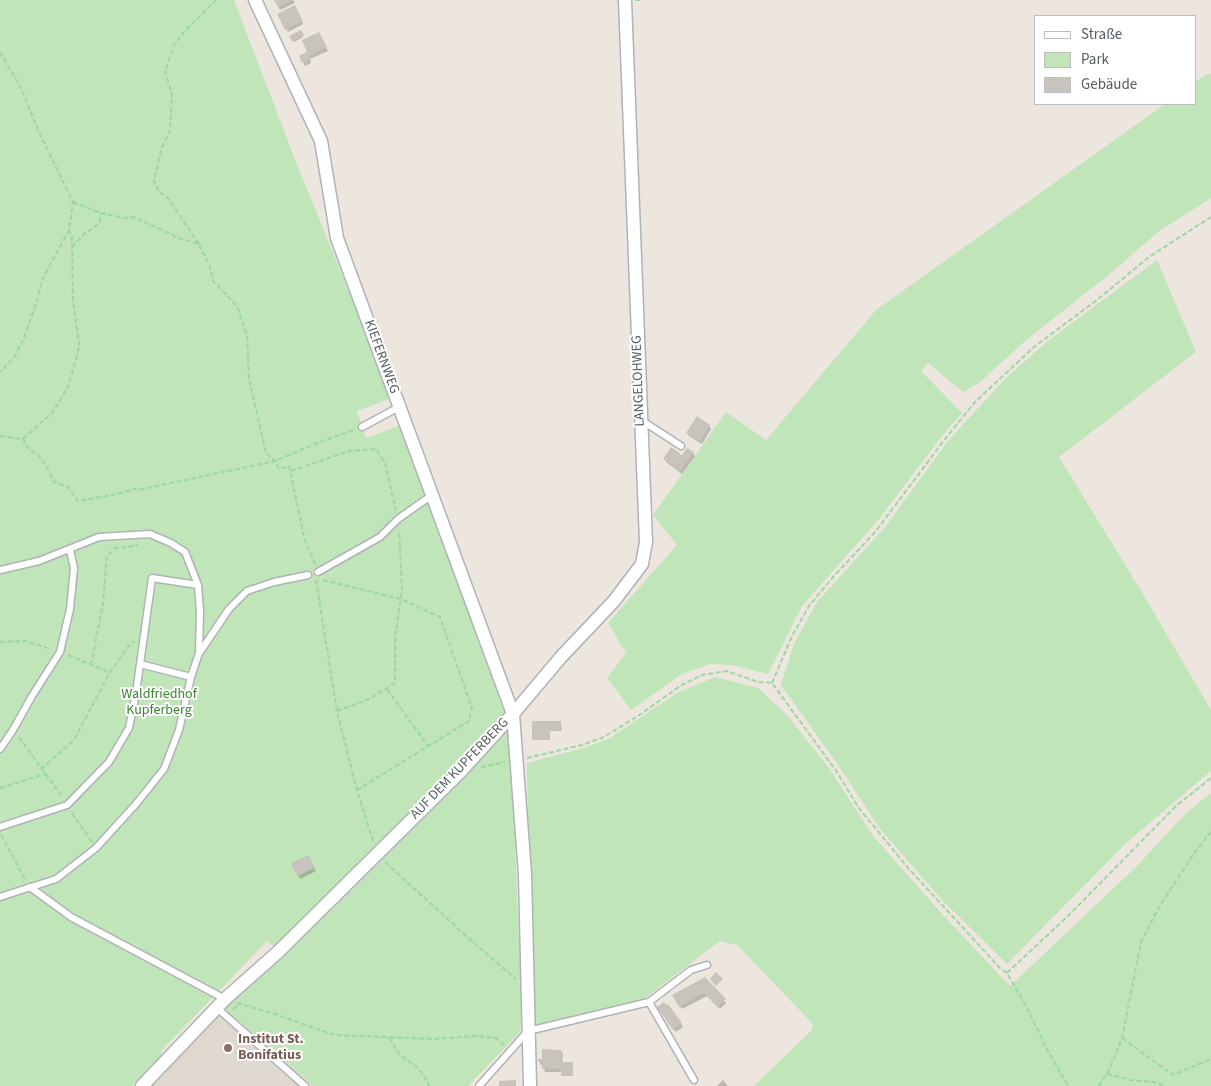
<!DOCTYPE html>
<html>
<head>
<meta charset="utf-8">
<style>
  body { margin:0 }
  #map { position:relative; width:1211px; height:1086px; overflow:hidden; background:#ece6de; font-family:"Source Sans 3",sans-serif }
  canvas { display:block }
  .legend { position:absolute; left:1034px; top:15px; width:162px; height:90px; box-sizing:border-box; background:#fff; border:1px solid #bcbebf; margin:0; padding:6px 9px; list-style:none; font-size:15px; color:#575d60 }
  .legend li { display:flex; align-items:center; gap:10px; height:25px }
  .legend b { width:25px; border:1px solid #bcbebf }
</style>
</head>
<body>
<div id="map">
<canvas width="1211" height="1086"></canvas>
<ul class="legend">
<li><b style="height:6px;background:#fff"></b>Straße</li>
<li><b style="height:14px;background:#c0e5b8"></b>Park</li>
<li><b style="height:14px;background:#c8c3bd"></b>Gebäude</li>
</ul>
</div>
<script>
const g = document.querySelector('canvas').getContext('2d');
g.lineJoin = 'round';
function fill(path, color) {
  g.fillStyle = color;
  g.fill(path, 'evenodd');
}
function toPath(rows) {
  const path = new Path2D();
  for (const r of rows) {
    path.moveTo(r[0], r[1]);
    for (let i = 2; i < r.length; i += 2) path.lineTo(r[i], r[i + 1]);
  }
  return path;
}
function stroke(path, color, width, dash) {
  g.strokeStyle = color;
  g.lineWidth = width;
  g.lineCap = dash ? 'butt' : 'round';
  g.setLineDash(dash || []);
  g.stroke(path);
}
function label(font, color, halo, rows, align = 'center') {
  g.font = font + ' "Source Sans 3",sans-serif';
  g.lineWidth = 4;
  g.setLineDash([]);
  g.textBaseline = 'middle';
  g.strokeStyle = halo;
  g.fillStyle = color;
  for (const [text, x, y, turn = 0] of rows) {
    g.save();
    g.translate(x, y);
    g.rotate((+turn || 0) * Math.PI / 180);
    g.textAlign = isNaN(turn) ? turn : align;
    if (halo) g.strokeText(text, 0, 0);
    g.fillText(text, 0, 0);
    g.restore();
  }
}
fill(toPath([
  [225,1010,314,1086,147,1086]
]), '#ded8cf');
fill(toPath([
  [0,0,234,0,296,162,432,495,478,640,511,730,518,923,523,997,520,1032,468,1086,314,1086,222,1007,283,954,267,941,161,1051,162,1057,132,1086,0,1086],
  [389,399,399,426,366,438,357,411],
  [1211,74,1211,198,1158,232,1111,273,1025,341,980,382,963,392,928,363,921,371,962,413,942,436,879,519,802,606,768,674,732,665,710,664,682,674,631,710,607,678,626,653,608,623,677,545,653,515,726,412,766,440,876,310,1165,104,1195,104,1195,82,1205,75],
  [1157,260,1196,352,1059,457,1140,589,1211,710,1211,771,1127,842,1007,964,942,900,881,830,839,766,781,685,794,644,817,602,886,526,947,442,1006,378,1049,340],
  [715,677,758,688,786,714,829,768,873,836,943,915,1010,986,1136,867,1186,813,1211,793,1211,1086,754,1086,811,1031,813,1026,811,1022,737,945,720,941,645,998,636,1003,534,1027,531,1022,527,763,590,746,610,738,677,693]
]), '#c0e5b8');
fill(toPath([
  [275,0,293,0,295,3,280,10],
  [295,6,303,24,288,32,279,14],
  [301,31,303,37,294,42,291,36],
  [319,33,328,51,310,59,311,63,305,66,301,57,309,53],
  [709,426,711,429,702,444,689,436,688,433],
  [693,453,695,456,682,474,666,462,665,459],
  [561,722,561,731,550,731,550,740,534,740],
  [309,857,316,871,300,879,293,864],
  [705,979,726,1003,720,1009,707,996,682,1009,673,995],
  [660,1010,681,1024,683,1027,676,1032],
  [561,1051,563,1054,562,1063,573,1065,573,1076,563,1076,562,1072,545,1072,543,1065,541,1065,539,1061],
  [723,1080,728,1086,717,1086]
]), '#0003');
fill(toPath([
  [274,0,293,0,278,7],
  [295,5,303,21,285,30,277,14],
  [301,30,304,35,292,41,289,36],
  [319,32,327,47,309,56,311,59,302,63,299,56,307,52,302,40],
  [697,416,710,425,700,441,686,433],
  [671,447,682,455,687,448,694,452,680,471,663,459],
  [532,721,561,721,562,730,550,731,550,740,532,740],
  [309,855,315,868,297,876,291,863],
  [716,972,723,979,716,986,710,979],
  [705,977,726,999,717,1007,704,993,679,1007,672,995],
  [664,1002,666,1005,668,1004,682,1023,673,1030,657,1007],
  [542,1049,562,1050,561,1062,573,1062,573,1076,561,1076,561,1069,542,1069,542,1062,538,1062,538,1059,542,1059],
  [516,1080,516,1086,499,1086,499,1081]
]), '#c8c3bd');
const lane = toPath([
  [641,420,681,446],
  [362,427,399,407],
  [0,570,39,561,99,537,150,534,171,543,185,552,198,585,200,612,199,653,191,677,179,730,164,769,136,804,96,848,56,879,0,897],
  [318,572,380,537,398,519,432,495],
  [200,652,229,609,247,591,274,582,308,575],
  [140,664,191,677],
  [0,749,13,730,32,696,60,652,70,609,74,568,70,550],
  [0,827,67,805,109,762,129,728,136,693,152,578,198,585],
  [30,887,71,917,225,999],
  [649,1002,694,1080],
  [217,1008,305,1086],
  [479,1086,528,1031,649,1002,691,970,707,965]
]);
const street = toPath([
  [255,0,321,141,337,238,513,714,525,874,530,1086],
  [142,1086,225,999,278,952,461,771,513,714,561,657,614,601,642,564,646,542,625,0]
]);
stroke(lane, '#afb3b7', 9);
stroke(street, '#afb3b7', 15);
stroke(toPath([
  [635,0,643,0],
  [0,52,21,88,38,130,73,202,69,230,42,280,37,301,24,338,15,356,0,372],
  [73,202,101,213,124,218,134,217,179,238,199,244,210,267,213,281,237,306,247,336,249,378,266,453,275,461,279,469,289,466,304,537,315,564],
  [199,244,168,198,159,192,154,181,162,147,170,131,172,94,165,71,174,45,184,32,216,0],
  [72,247,83,235,100,223,101,213],
  [0,436,23,439,28,448,38,455,45,464,54,482,68,487,78,501,117,494,134,489,138,490,275,461,317,443,354,430],
  [23,439,53,412,68,387,78,352,79,343,73,301,72,236,69,230],
  [291,471,349,451,376,449,385,463,396,511],
  [316,580,337,711,357,790,373,841],
  [323,580,401,599,440,617,472,708,469,721,357,790],
  [0,642,25,641,51,649],
  [68,655,109,672],
  [91,665,103,603,107,556,116,548,136,546,137,544],
  [772,683,792,636,809,606,834,576,876,531,945,439,975,402,1034,347,1098,299,1149,257,1211,217],
  [387,689,428,746],
  [337,711,369,699,395,683,395,638,402,590,399,530],
  [19,737,63,798],
  [527,758,582,745,604,737,641,714,680,686,702,675,727,671,758,682,772,683,837,772,858,807,909,869,1000,968,1007,973,1026,1006,1049,1053,1068,1086],
  [481,767,505,762],
  [41,769,74,740,110,672,131,643,135,642],
  [0,788,45,774],
  [72,813,92,842],
  [1,835,25,879],
  [385,862,474,943,516,979],
  [1007,973,1069,915,1176,806,1211,778],
  [237,1003,275,1014,334,1035,434,1039,475,1036,496,1038,504,1045],
  [233,1009,241,1004],
  [389,1038,400,1055,418,1068,428,1082,429,1086],
  [1122,1038,1173,1075,1211,1059],
  [1107,1074,1131,1080,1154,1082,1165,1086],
  [1099,1086,1110,1068,1122,1038,1141,942,1159,907,1195,852,1211,832]
]), '#9bd8a1', 2, [5, 2.5]);
stroke(lane, '#fff', 6);
stroke(street, '#fff', 12);
for (const [x, y, r, color] of [
  [228,1048,5,"#8d6e63"]
]) {
  const dot = new Path2D();
  dot.arc(x, y, r, 0, 2 * Math.PI);
  g.fillStyle = color;
  g.fill(dot);
  stroke(dot, '#fff', 2);
}
label('14px', '#575d60', '#fff', [
  ["KIEFERNWEG",381,357,70],
  ["LANGELOHWEG",639,381,-92],
  ["AUF DEM KUPFERBERG",460,769,-46]
]);
label('14px', '#3b8630', '#fff', [
  ["Waldfriedhof",159,695],
  ["Kupferberg",159,711]
]);
label('bold 14px', '#785e54', '#fff', [
  ["Institut St.",238,1040],
  ["Bonifatius",238,1056]
], 'left');
</script>
</body>
</html>
